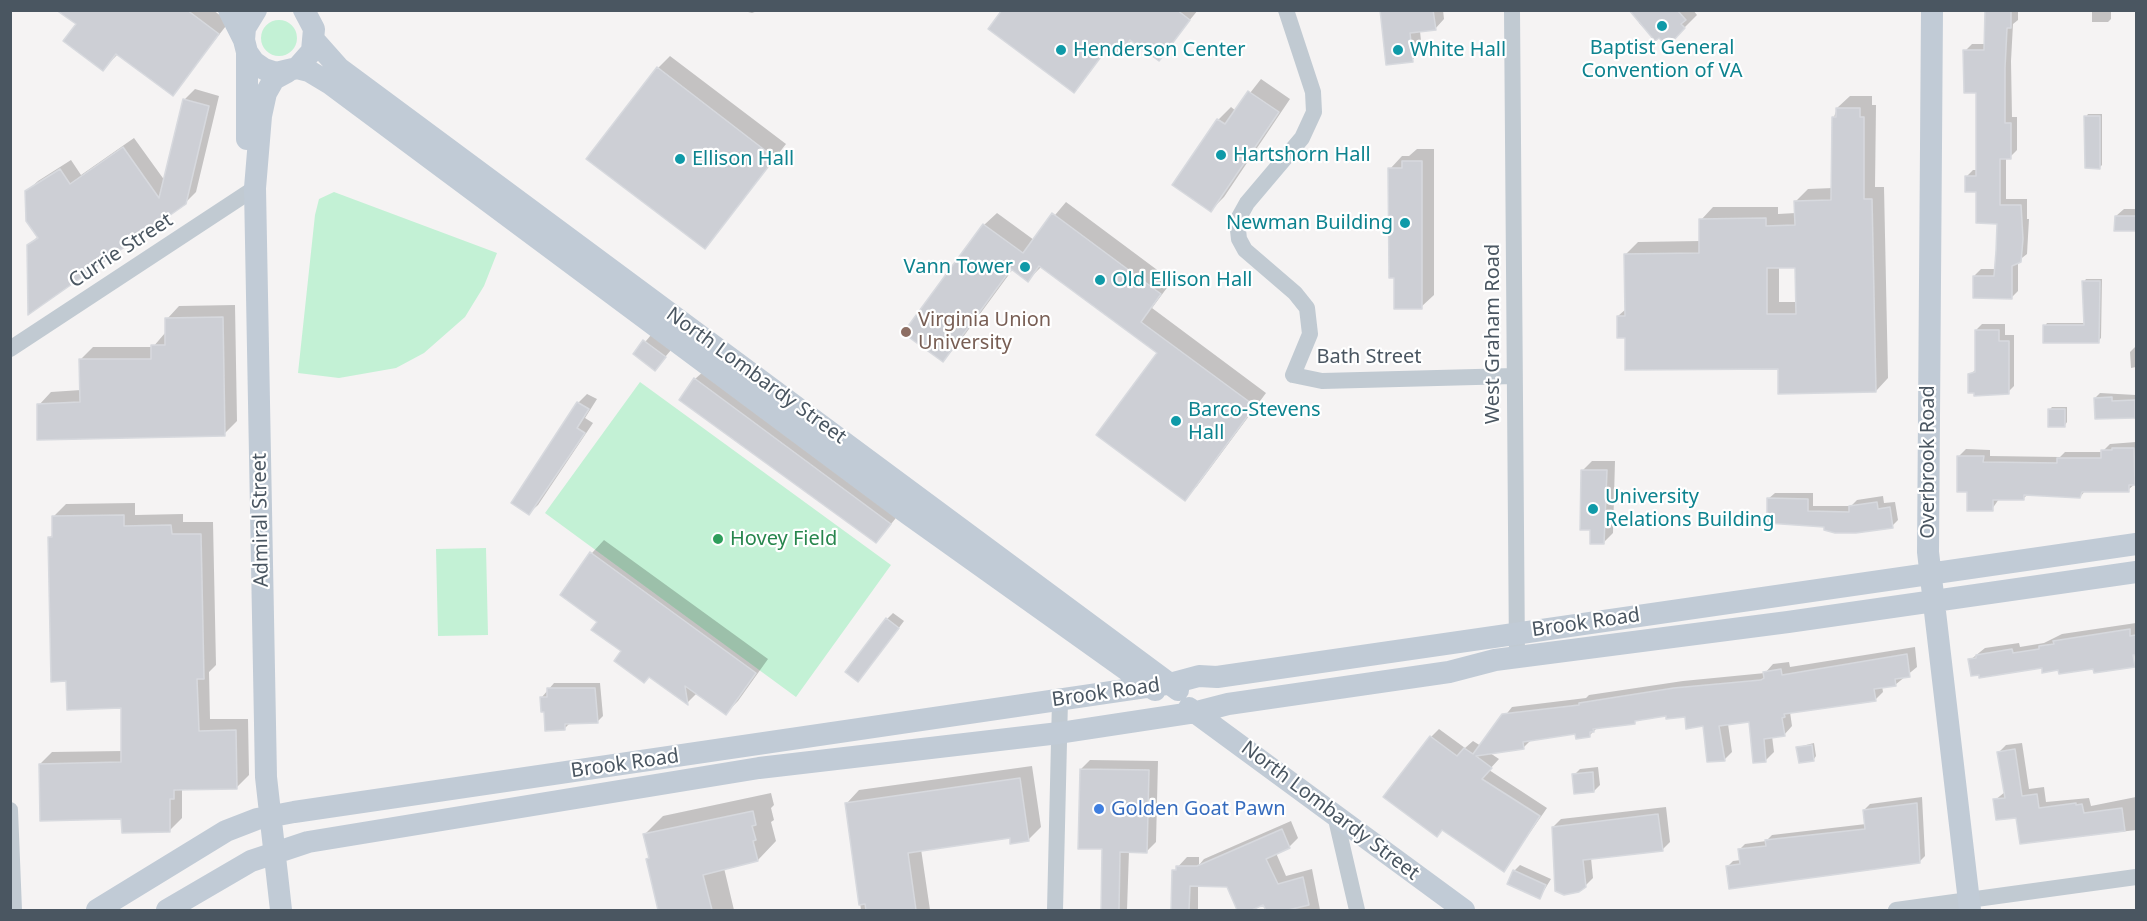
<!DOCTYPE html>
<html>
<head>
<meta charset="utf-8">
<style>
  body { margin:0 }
  #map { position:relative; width:2147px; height:921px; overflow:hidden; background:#f5f3f3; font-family:"Noto Sans",sans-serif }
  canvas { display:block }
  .frame { position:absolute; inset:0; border:12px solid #4a5661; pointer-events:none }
</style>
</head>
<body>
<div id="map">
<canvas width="2147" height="921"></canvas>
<div class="frame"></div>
</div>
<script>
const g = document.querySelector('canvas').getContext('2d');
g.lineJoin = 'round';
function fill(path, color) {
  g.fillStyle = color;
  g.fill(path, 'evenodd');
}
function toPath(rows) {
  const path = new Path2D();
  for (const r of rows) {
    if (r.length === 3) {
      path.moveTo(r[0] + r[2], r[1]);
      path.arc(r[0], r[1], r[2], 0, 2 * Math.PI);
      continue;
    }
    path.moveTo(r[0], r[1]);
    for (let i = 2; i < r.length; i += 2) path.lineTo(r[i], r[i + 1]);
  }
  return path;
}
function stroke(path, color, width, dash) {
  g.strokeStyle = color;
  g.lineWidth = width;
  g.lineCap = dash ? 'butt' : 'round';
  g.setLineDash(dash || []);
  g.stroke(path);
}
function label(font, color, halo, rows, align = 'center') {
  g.font = font + ' "Noto Sans",sans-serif';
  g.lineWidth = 4.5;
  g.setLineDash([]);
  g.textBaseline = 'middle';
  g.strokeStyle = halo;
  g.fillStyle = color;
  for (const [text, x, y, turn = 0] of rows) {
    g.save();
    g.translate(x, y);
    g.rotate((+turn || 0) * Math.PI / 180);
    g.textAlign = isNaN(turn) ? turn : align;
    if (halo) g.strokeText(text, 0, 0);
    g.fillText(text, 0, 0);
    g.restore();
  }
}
fill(toPath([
  [279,38,18],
  [334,192,497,253,484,286,465,317,424,353,396,368,339,378,298,373,315,215,319,199],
  [640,382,891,565,796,697,545,513],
  [486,548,488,635,438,636,436,549]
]), '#c3f1d5');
fill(toPath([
  [76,10,213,10,229,22,173,94,118,54,103,69,78,24],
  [740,10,760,10,752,13],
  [1004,10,1198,10,1158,59,1132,40,1120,53,1110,46,1073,91],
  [1381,10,1443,10,1444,19,1435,29,1420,31,1422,51,1412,60],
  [1638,10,1693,10,1697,15,1672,40,1668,36,1659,36,1655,39,1639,23,1641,21],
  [1988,10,2018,10,2018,20,2013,24,2011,61,2012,117,2017,117,2017,150,2010,157,2006,157,2006,199,2027,199,2027,219,2029,219,2027,254,2018,261,2018,291,2011,298,1974,276,1981,269,1996,269,1998,222,1966,177,1973,170,1978,170,1978,91,1965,51,1972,44,1986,44],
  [2092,10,2111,10,2111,19,2108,22,2092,22],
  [670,56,786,144,705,247,658,68],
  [1261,79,1290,99,1224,197,1211,210,1218,120,1231,107,1236,111],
  [195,89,219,96,196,192,185,203,29,246,38,236,27,191,38,181,71,160,81,175,134,138,165,181,184,100],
  [1850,96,1872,96,1872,105,1876,105,1875,187,1884,187,1888,378,1876,391,1779,367,1627,337,1618,316,1626,309,1626,254,1638,242,1701,241,1701,220,1713,207,1778,207,1778,214,1796,213,1796,201,1808,189,1833,188,1834,117,1837,108],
  [1797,266,1797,302,1779,302,1779,267],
  [2088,114,2102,114,2102,165,2100,167,2086,117],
  [1417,149,1434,149,1434,295,1421,307,1390,169,1402,156,1409,156],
  [2136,167,2136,230,2116,230,2116,216,2124,209,2135,209],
  [1066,202,1172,281,1152,308,1266,393,1197,486,1185,499,1159,352,1042,266,1028,280,1013,269,955,348,942,360,984,225,997,213,1034,240],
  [2086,279,2102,279,2101,338,2098,341,2045,326,2047,323,2085,323,2084,282],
  [235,305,237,421,224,434,39,405,51,392,81,390,80,360,93,347,153,347,165,333,167,319,179,306],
  [1982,324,2005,324,2005,335,2014,335,2014,386,2008,392,1970,375,1977,368,1976,330],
  [651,335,671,350,655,369,635,354],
  [2136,346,2136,367,2131,368,2130,352],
  [704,371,899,514,884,533,695,379],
  [2100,393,2136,395,2136,415,2135,417,2095,398],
  [587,394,597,399,585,418,593,423,538,505,529,513,513,503,578,403],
  [2052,407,2067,407,2067,422,2065,425,2049,410],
  [2136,442,2136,483,2128,490,2086,490,2080,497,2028,494,2023,499,1999,499,1992,509,1969,491,1959,456,1966,449,1990,450,1990,456,2060,457,2065,452,2102,452,2110,444],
  [1592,461,1615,461,1613,533,1603,543,1582,471],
  [1775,493,1813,493,1813,506,1851,506,1857,500,1883,496,1884,503,1895,502,1898,520,1892,526,1826,525,1768,499],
  [135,503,135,515,183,514,183,522,213,522,216,665,209,672,210,719,248,719,249,775,236,788,182,789,182,818,170,830,123,818,40,764,52,752,123,751,122,707,67,680,50,537,54,534,53,517,66,504],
  [604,540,768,659,738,701,726,713,697,693,687,703,623,651,599,622,562,594,592,553],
  [893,613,904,621,864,674,887,619],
  [2136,623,2134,665,2059,669,1970,660,1985,648,2019,643,2020,647,2044,643,2062,634],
  [1915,647,1917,667,1895,685,1882,686,1883,692,1875,700,1790,712,1792,726,1784,735,1772,736,1774,752,1766,760,1750,721,1728,724,1732,752,1724,760,1704,725,1686,715,1667,714,1598,727,1590,735,1576,732,1531,740,1523,748,1490,753,1499,759,1489,770,1547,808,1504,870,1443,829,1437,835,1431,737,1439,729,1465,748,1473,741,1481,746,1512,707,1586,698,1589,695,1683,681,1765,673,1773,664,1789,662,1790,667],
  [554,683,600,683,603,716,597,722,570,723,564,729,546,710,542,697],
  [1814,743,1816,756,1814,759,1798,747],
  [2022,743,2029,789,2044,787,2046,802,2089,798,2091,806,2136,797,2136,830,2111,833,2111,831,2018,816,1995,800,2005,792,1999,752,2006,745],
  [1090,760,1158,761,1156,842,1147,851,1129,851,1127,910,1102,910,1104,848,1081,769],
  [1032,766,1041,827,1028,840,1011,837,921,849,930,910,861,910,847,803,859,790],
  [1598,767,1600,785,1594,791,1574,775,1580,769],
  [771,793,774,805,771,808,774,820,771,822,776,841,758,860,724,868,734,910,659,910,647,859,650,856,645,834,663,816],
  [1922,797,1925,856,1919,862,1727,867,1733,861,1741,860,1739,850,1745,844,1766,841,1772,835,1866,824,1864,810,1870,804],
  [1666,807,1670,842,1662,850,1591,858,1593,878,1585,886,1553,827,1561,819],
  [1291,821,1298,838,1289,847,1276,853,1286,876,1312,869,1320,910,1267,910,1264,903,1248,910,1239,910,1228,886,1198,885,1198,910,1173,910,1174,871,1187,857,1199,857,1199,865,1204,859],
  [1520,865,1551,879,1540,897,1514,871]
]), '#0003');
const building = toPath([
  [56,10,187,10,219,34,173,96,116,54,103,71,63,41,76,24,56,10],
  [1002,10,1177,10,1190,20,1159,61,1130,40,1120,55,1109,46,1074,93,988,29,1002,10],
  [1380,10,1433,10,1436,30,1410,33,1413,62,1386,65,1380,10],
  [1629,10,1677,10,1686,20,1681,24,1685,28,1672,42,1668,38,1664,43,1659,38,1655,41,1629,10],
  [1985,10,2011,10,2011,28,2007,28,2005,68,2005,123,2011,123,2011,159,2000,159,2000,205,2021,205,2023,239,2021,262,2012,266,2012,299,1973,298,1973,276,1994,276,1996,251,1997,224,1976,223,1976,192,1965,192,1965,176,1976,176,1976,93,1964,93,1963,50,1984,50,1985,10],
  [657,67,775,158,705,249,586,159,657,67],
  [1248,91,1279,112,1211,212,1172,185,1217,119,1225,124,1248,91],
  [183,99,209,106,186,204,28,315,27,245,38,238,26,221,25,191,60,169,70,184,123,147,159,198,183,99],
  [1836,108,1860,108,1860,117,1864,117,1864,199,1872,199,1876,392,1778,394,1778,369,1625,370,1625,338,1617,338,1617,316,1625,316,1624,254,1699,253,1699,219,1766,218,1766,226,1795,225,1794,201,1831,200,1832,117,1836,117,1836,108],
  [1767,268,1795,268,1796,314,1767,314,1767,268],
  [2084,116,2100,116,2100,169,2085,168,2084,116],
  [1402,161,1422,161,1422,309,1394,309,1394,278,1389,278,1388,168,1402,168,1402,161],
  [1052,213,1161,294,1141,322,1255,406,1185,501,1096,435,1157,353,1039,266,1028,282,1011,269,943,362,903,333,983,224,1023,253,1052,213],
  [2115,216,2136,216,2136,231,2114,231,2115,216],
  [2082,281,2100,281,2099,343,2043,343,2043,325,2084,325,2082,281],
  [223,317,225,436,37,440,37,404,80,402,79,359,151,359,151,345,165,345,165,318,223,317],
  [1975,330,1999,330,1999,341,2009,341,2009,394,1974,396,1974,393,1968,393,1968,374,1975,372,1975,330],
  [643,340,666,357,655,371,633,354,643,340],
  [694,378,891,524,876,543,679,400,694,378],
  [2112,397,2112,401,2135,400,2135,418,2095,419,2094,398,2112,397],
  [577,402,589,409,577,428,585,433,529,515,511,503,577,402],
  [2048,409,2065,409,2065,427,2048,427,2048,409],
  [2112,448,2134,448,2135,485,2129,485,2129,492,2082,492,2080,498,2024,495,2024,500,1993,500,1993,511,1967,511,1967,492,1957,492,1957,456,1984,456,1983,462,2057,463,2057,458,2101,458,2101,450,2112,450,2112,448],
  [1581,470,1607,470,1604,544,1590,544,1590,530,1580,530,1581,470],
  [1767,498,1808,499,1808,511,1849,512,1849,506,1877,502,1878,509,1890,507,1893,528,1856,533,1835,533,1824,530,1824,527,1767,523,1767,498],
  [124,515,124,526,171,525,172,534,201,534,204,679,197,679,199,731,236,730,237,789,174,790,174,799,170,799,170,832,122,833,121,819,40,821,39,764,121,762,121,708,67,710,66,681,51,682,48,537,52,537,52,516,124,515],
  [590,552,756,673,726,715,685,686,688,705,649,677,644,683,614,661,621,651,591,630,597,622,560,595,590,552],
  [886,618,899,628,858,682,845,672,886,618],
  [2130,629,2130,636,2136,635,2136,655,2133,655,2135,667,2094,673,2093,669,2059,674,2058,670,2042,673,2042,668,1979,678,1979,675,1971,676,1968,659,1976,658,1976,655,2012,649,2013,653,2039,649,2039,646,2054,644,2053,641,2130,629],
  [1907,654,1910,677,1895,679,1896,686,1874,689,1876,701,1784,714,1785,717,1782,718,1785,736,1764,739,1766,762,1753,763,1749,722,1719,726,1725,761,1707,762,1703,726,1686,729,1685,717,1666,719,1666,716,1635,721,1635,724,1593,729,1594,732,1590,732,1590,737,1576,739,1575,734,1523,742,1524,749,1476,756,1492,768,1482,779,1540,816,1504,872,1442,830,1437,837,1383,797,1430,736,1457,756,1464,748,1473,754,1502,714,1579,705,1579,703,1674,688,1761,680,1764,678,1763,672,1781,669,1782,675,1907,654],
  [547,688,595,688,598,723,565,724,565,730,545,731,544,712,541,712,540,697,547,697,547,688],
  [1812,745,1814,761,1799,763,1796,747,1812,745],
  [2015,749,2022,796,2037,794,2039,808,2076,803,2076,805,2082,804,2084,813,2122,808,2125,831,2020,844,2016,818,1996,820,1993,799,2005,798,1997,752,2015,749],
  [1080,769,1149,770,1147,853,1120,852,1119,910,1101,910,1102,849,1078,849,1080,769],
  [1593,772,1594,792,1574,794,1572,774,1593,772],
  [1020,778,1029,841,1010,844,1010,838,908,853,916,910,866,910,865,904,859,905,845,803,1020,778],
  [1917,803,1920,863,1729,889,1726,866,1740,864,1738,849,1766,846,1765,840,1865,829,1863,810,1917,803],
  [753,811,756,825,752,826,756,840,753,841,758,861,703,875,712,910,658,910,646,859,649,858,643,834,753,811],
  [1658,814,1663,851,1583,860,1586,887,1579,892,1564,895,1555,891,1552,827,1658,814],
  [1282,829,1290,848,1266,859,1278,884,1303,877,1309,905,1288,910,1266,910,1263,905,1252,910,1237,910,1227,887,1190,886,1189,910,1171,910,1172,870,1176,870,1176,866,1197,866,1282,829],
  [1513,870,1546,885,1540,899,1507,884,1513,870]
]);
fill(building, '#cdcfd5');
stroke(building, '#d7d9de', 1.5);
stroke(toPath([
  [1286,10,1313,92,1314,112,1302,138,1247,203,1237,221,1239,239,1245,250,1295,293,1307,308,1310,334,1293,375,1322,381,1514,376],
  [1512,10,1517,657],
  [10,349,255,188],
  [10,810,14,910],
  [1335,815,1357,910],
  [1055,910,1060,700],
  [1896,910,2136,877]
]), '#c1cad2', 16);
stroke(toPath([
  [229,10,244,40],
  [256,10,245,28,244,40,247,52,254,62,264,69,276,73,297,68,312,51,314,29,304,10],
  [1932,10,1928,552,1970,910],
  [315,41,339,68,1178,690],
  [297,68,309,71,329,83,908,514,1155,690],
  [247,139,247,52],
  [1189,708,1464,910],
  [97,910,226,831,257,819,294,812,1173,683,1199,676,1217,677,2136,544],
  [167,910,251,861,308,842,759,768,1059,733,1197,712,1228,704,1449,672,1495,660,1788,622,2136,572],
  [281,910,266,777,255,188,261,116,266,93,274,79,287,72]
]), '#c1cbd6', 22);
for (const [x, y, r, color] of [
  [1662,26,6,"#0f9aa8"],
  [1061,50,6,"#0f9aa8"],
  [1398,50,6,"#0f9aa8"],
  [1221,155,6,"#0f9aa8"],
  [680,159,6,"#0f9aa8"],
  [1405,223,6,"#0f9aa8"],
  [1025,267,6,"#0f9aa8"],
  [1100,280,6,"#0f9aa8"],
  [906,332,6,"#8d6e63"],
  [1176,421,6,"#0f9aa8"],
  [1593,509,6,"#0f9aa8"],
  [718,539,6,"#2e9e5b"],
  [1099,809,6,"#3f7fe0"]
]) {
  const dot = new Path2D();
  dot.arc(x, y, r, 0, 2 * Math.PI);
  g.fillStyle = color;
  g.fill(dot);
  stroke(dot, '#fff', 2);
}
label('20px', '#0d838f', '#fff', [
  ["Baptist General",1662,48,"center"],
  ["Convention of VA",1662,71,"center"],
  ["Henderson Center",1073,50],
  ["White Hall",1410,50],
  ["Hartshorn Hall",1233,155],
  ["Ellison Hall",692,159],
  ["Newman Building",1393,223,"right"],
  ["Vann Tower",1013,267,"right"],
  ["Old Ellison Hall",1112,280],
  ["Barco-Stevens",1188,410],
  ["Hall",1188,433],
  ["University",1605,497],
  ["Relations Building",1605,520]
], 'left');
label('20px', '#4a5661', '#fff', [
  ["Currie Street",121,251,-33],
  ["West Graham Road",1493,334,-90],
  ["Bath Street",1369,357],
  ["North Lombardy Street",756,376,36],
  ["Overbrook Road",1928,462,-90],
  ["Admiral Street",261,520,-91],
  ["Brook Road",1586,623,-8],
  ["Brook Road",1106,693,-8],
  ["Brook Road",625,764,-8],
  ["North Lombardy Street",1330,811,37]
]);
label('20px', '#785e54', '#fff', [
  ["Virginia Union",918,320],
  ["University",918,343]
], 'left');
label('20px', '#27864d', '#fff', [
  ["Hovey Field",730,539]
], 'left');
label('20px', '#366cbe', '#fff', [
  ["Golden Goat Pawn",1111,809]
], 'left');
</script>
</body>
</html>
